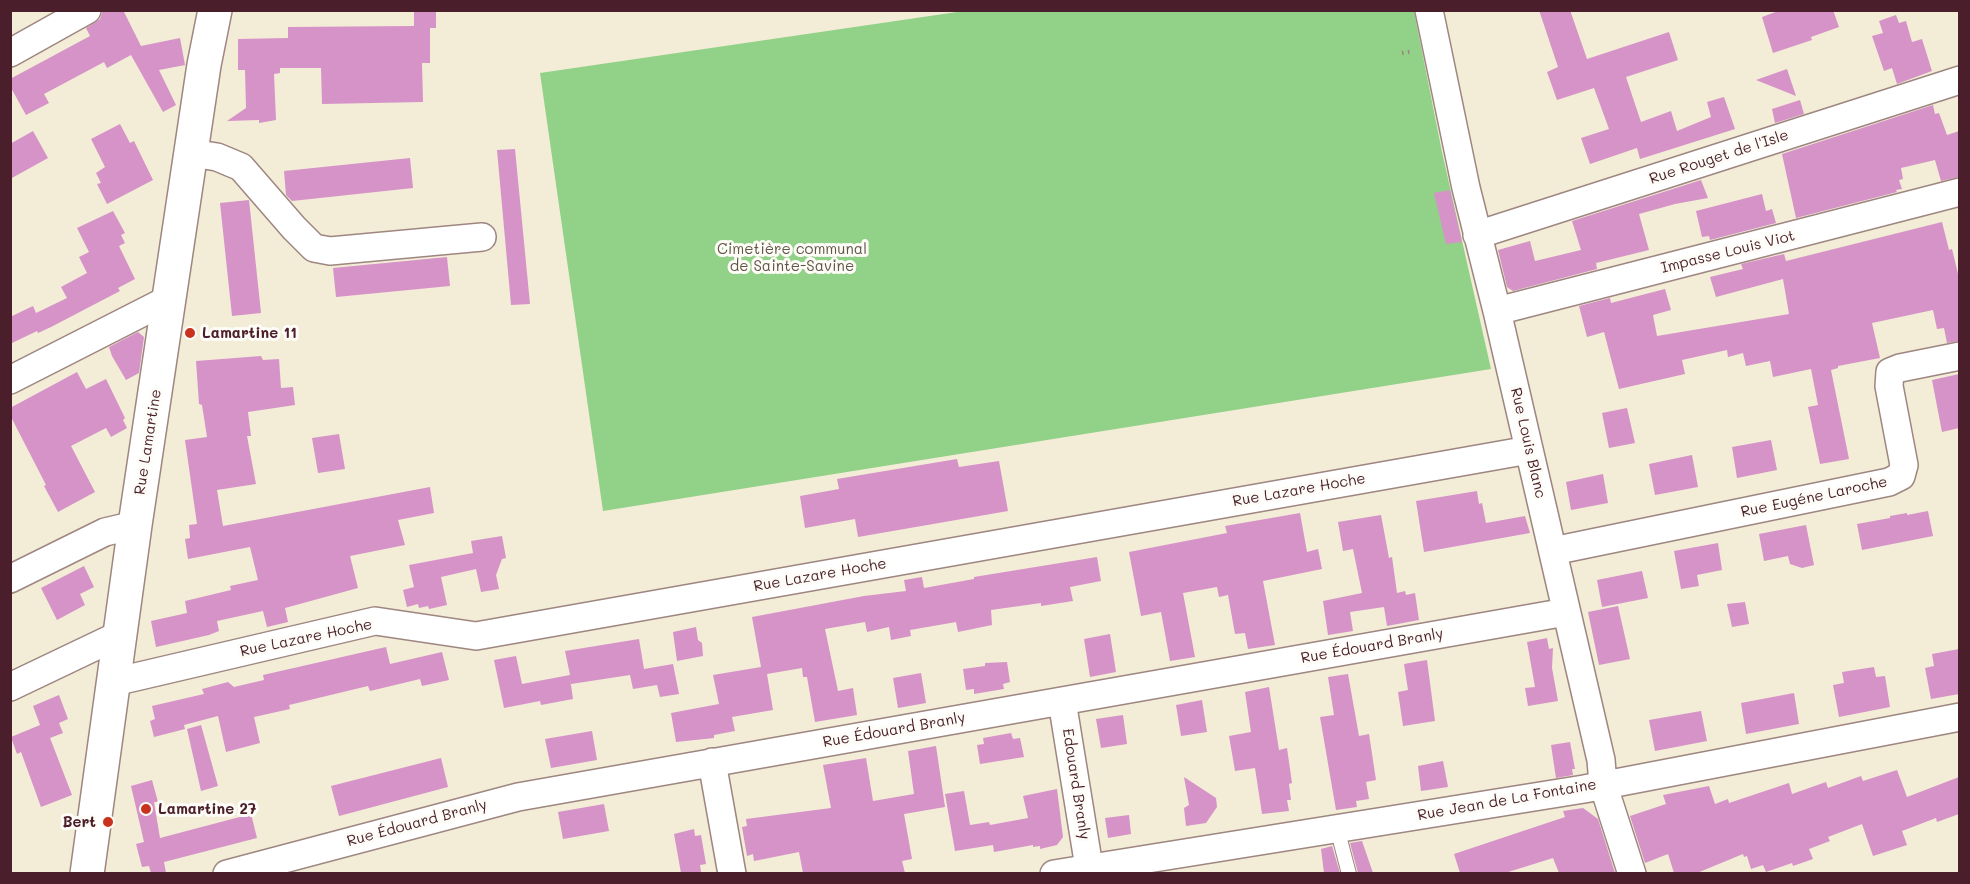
<!DOCTYPE html>
<html>
<head>
<meta charset="utf-8">
<style>
  body { margin:0 }
  #map { position:relative; width:1970px; height:884px; overflow:hidden; background:#f3ecd7; font-family:Mali,sans-serif }
  canvas { display:block }
  .frame { position:absolute; inset:0; border:12px solid #4a1f2b; pointer-events:none }
</style>
</head>
<body>
<div id="map">
<canvas width="1970" height="884"></canvas>
<div class="frame"></div>
</div>
<script>
const g = document.querySelector('canvas').getContext('2d');
g.lineJoin = 'round';
function fill(path, color) {
  g.fillStyle = color;
  g.fill(path, 'evenodd');
}
function toPath(rows) {
  const path = new Path2D();
  for (const r of rows) {
    path.moveTo(r[0], r[1]);
    for (let i = 2; i < r.length; i += 2) path.lineTo(r[i], r[i + 1]);
  }
  return path;
}
function stroke(path, color, width, dash) {
  g.strokeStyle = color;
  g.lineWidth = width;
  g.lineCap = dash ? 'butt' : 'round';
  g.setLineDash(dash || []);
  g.stroke(path);
}
function label(font, color, halo, rows, align = 'center') {
  g.font = font + ' Mali,sans-serif';
  g.lineWidth = 6;
  g.setLineDash([]);
  g.textBaseline = 'middle';
  g.strokeStyle = halo;
  g.fillStyle = color;
  for (const [text, x, y, turn = 0] of rows) {
    g.save();
    g.translate(x, y);
    g.rotate((+turn || 0) * Math.PI / 180);
    g.textAlign = isNaN(turn) ? turn : align;
    if (halo) g.strokeText(text, 0, 0);
    g.fillText(text, 0, 0);
    g.restore();
  }
}
fill(toPath([
  [964,11,1414,11,1442,152,1491,369,603,511,540,73]
]), '#92d188');
fill(toPath([
  [103,10,123,10,141,46,180,38,185,65,159,70,176,105,163,112,131,55,107,68,104,62,44,94,49,103,26,115,10,86,10,79,90,36,86,28,100,19],
  [414,10,436,10,436,28,430,28,430,63,422,63,423,102,322,104,321,68,280,68,280,73,274,74,276,120,259,123,259,120,227,121,246,108,245,70,238,70,238,39,288,38,288,27,414,26],
  [1539,10,1570,10,1587,59,1669,32,1678,60,1626,77,1641,122,1671,111,1677,131,1711,117,1707,102,1724,97,1735,129,1640,159,1637,148,1590,164,1581,138,1609,129,1594,88,1557,100,1547,72,1558,67],
  [1781,10,1833,10,1839,27,1811,37,1812,40,1773,53,1762,17],
  [1896,15,1899,23,1906,21,1912,42,1922,39,1932,71,1897,84,1892,68,1884,71,1872,36,1883,33,1879,21],
  [1787,69,1796,96,1756,80],
  [1800,100,1804,114,1775,123,1772,109],
  [1933,105,1935,114,1939,113,1947,135,1959,131,1959,177,1941,181,1935,160,1901,168,1903,179,1899,180,1902,189,1896,190,1897,192,1796,218,1782,154],
  [120,124,130,143,134,141,153,180,107,204,97,184,101,183,96,173,105,167,91,139],
  [33,131,48,158,10,179,10,144],
  [515,149,530,304,511,305,497,150],
  [410,158,413,188,292,201,286,195,284,171],
  [1701,180,1708,198,1675,204,1639,214,1649,250,1596,263,1597,269,1513,291,1507,287,1498,250,1530,241,1535,261,1581,250,1572,221],
  [1450,190,1462,242,1446,244,1434,193],
  [1762,194,1766,211,1772,209,1776,223,1710,240,1709,236,1702,237,1696,211],
  [249,200,261,313,232,316,220,203],
  [113,211,125,233,121,235,125,243,119,246,135,279,118,288,120,291,51,327,38,333,37,331,10,344,10,317,33,306,36,313,67,298,61,287,87,273,79,257,89,252,77,228],
  [1942,222,1949,250,1952,249,1959,278,1959,341,1947,343,1944,328,1937,329,1933,310,1872,323,1880,358,1838,366,1838,368,1831,370,1849,459,1820,464,1808,407,1818,405,1811,369,1773,377,1770,361,1746,366,1743,353,1728,357,1727,350,1682,360,1685,374,1619,389,1604,332,1587,337,1579,306,1610,298,1611,303,1665,289,1671,310,1653,315,1657,336,1789,314,1783,279,1716,297,1710,277,1743,269,1741,264,1784,254,1786,261],
  [447,257,450,286,336,297,333,268],
  [138,332,144,337,139,373,126,380,112,356,109,347],
  [261,356,263,360,279,359,281,388,293,387,295,405,248,412,251,436,247,436,256,484,217,490,223,526,430,487,434,513,398,520,405,545,350,556,358,588,285,608,288,622,267,627,263,611,217,621,219,631,209,635,156,647,151,621,187,613,185,601,231,590,230,586,258,580,250,547,188,559,185,539,190,538,189,525,197,524,185,440,207,437,202,405,199,404,196,361],
  [77,372,86,389,106,379,125,418,123,420,127,428,111,437,106,428,71,446,95,492,58,512,44,486,46,485,10,415,10,408],
  [1959,374,1959,428,1942,432,1932,380],
  [1627,408,1635,443,1609,448,1602,413],
  [339,434,345,469,318,473,312,438],
  [1771,440,1777,470,1737,478,1732,447],
  [1692,455,1698,487,1655,495,1649,464],
  [957,459,959,467,999,461,1008,511,858,537,855,519,805,528,800,496,839,489,837,479],
  [1603,474,1608,503,1571,510,1566,482],
  [1477,491,1479,504,1482,503,1486,523,1525,516,1530,533,1424,552,1416,501],
  [1928,511,1933,536,1862,550,1857,524,1890,518,1890,516,1907,513,1907,515],
  [1300,513,1307,552,1318,549,1322,569,1263,581,1275,645,1248,649,1245,633,1235,634,1228,595,1219,597,1217,587,1183,593,1195,657,1170,661,1161,612,1141,616,1129,552,1227,533,1225,526],
  [1381,515,1389,558,1392,557,1397,593,1405,591,1406,595,1415,593,1419,620,1387,626,1384,607,1350,612,1353,631,1328,635,1323,601,1362,593,1353,549,1343,551,1338,522],
  [1806,525,1814,565,1802,568,1790,564,1788,556,1764,561,1759,534],
  [502,536,506,558,502,559,496,575,499,589,481,592,476,569,441,577,447,605,429,609,428,606,419,608,418,604,407,607,403,590,414,587,409,565,473,553,471,541],
  [1718,543,1722,570,1697,575,1699,586,1681,589,1674,551],
  [1097,557,1101,581,1070,587,1073,601,1041,606,1041,603,991,610,992,625,958,632,956,622,910,630,911,636,891,640,889,627,867,632,865,622,825,629,838,691,853,688,857,715,815,722,807,677,803,677,802,668,767,674,773,710,732,717,735,731,714,735,714,738,676,742,671,713,719,704,713,675,761,667,752,617,864,596,906,591,904,580,922,577,924,588,974,579,974,577],
  [84,566,94,587,80,594,85,605,57,620,41,588],
  [1642,571,1648,598,1602,607,1597,580],
  [1745,602,1749,624,1732,627,1727,604],
  [1618,606,1630,659,1599,665,1588,612],
  [696,627,698,640,702,643,703,656,677,661,673,632],
  [1110,634,1116,672,1090,677,1084,639],
  [1547,638,1549,649,1553,648,1552,668,1558,701,1528,706,1525,688,1535,687,1527,642],
  [639,639,644,669,673,664,679,694,660,697,657,685,633,689,630,675,571,684,570,678,573,699,541,705,540,701,504,708,494,660,516,656,522,684,570,675,565,651],
  [386,647,390,664,442,652,449,680,422,686,420,679,370,691,368,686,289,705,290,709,254,717,260,743,226,752,218,716,184,725,185,729,154,737,150,721,155,719,152,706,204,694,202,689,228,682,234,687,264,680,263,675],
  [1959,649,1959,694,1931,699,1925,668,1934,666,1932,654],
  [1427,660,1435,721,1403,726,1398,692,1408,690,1404,664],
  [1007,662,1010,682,1003,684,1004,689,974,694,974,689,966,690,963,669,985,666,985,663],
  [1874,667,1876,677,1885,676,1890,707,1839,717,1833,685,1844,683,1842,672],
  [921,673,926,703,898,708,893,678],
  [1348,674,1359,736,1369,734,1376,780,1366,782,1369,799,1356,801,1357,807,1336,810,1320,717,1334,715,1328,677],
  [1269,687,1279,750,1287,748,1292,783,1289,784,1291,800,1287,800,1289,811,1262,814,1255,768,1235,771,1229,736,1251,732,1245,692],
  [1794,693,1799,724,1746,734,1741,703],
  [59,695,68,719,59,723,63,733,50,738,72,795,41,807,21,752,17,754,11,737,40,725,33,706],
  [1202,700,1207,732,1181,736,1176,705],
  [1701,711,1707,741,1655,751,1649,720],
  [1123,715,1127,744,1101,748,1096,719],
  [201,725,218,786,201,791,187,729],
  [592,731,597,760,551,768,545,739],
  [1011,733,1013,739,1020,738,1024,757,980,764,977,745,984,744,983,738],
  [1570,742,1575,769,1572,769,1573,775,1556,778,1551,745],
  [936,746,945,807,904,814,912,859,902,861,905,873,803,873,799,852,754,861,753,854,747,856,742,827,747,826,746,819,831,808,823,765,866,758,873,801,914,794,908,751],
  [441,758,448,787,339,816,331,786],
  [1443,761,1448,787,1421,791,1418,766],
  [1897,770,1907,797,1959,777,1959,814,1937,822,1936,818,1902,831,1907,845,1873,856,1862,824,1828,837,1830,841,1809,849,1813,859,1793,866,1792,863,1766,872,1763,865,1751,869,1747,856,1744,857,1743,854,1697,873,1674,873,1668,854,1645,863,1630,816,1666,804,1663,795,1709,786,1715,804,1728,799,1729,803,1789,783,1792,794,1826,782,1828,788,1861,776,1863,781],
  [1184,777,1216,798,1217,807,1206,823,1186,826,1184,808,1189,805],
  [152,780,158,802,154,802,160,838,251,814,257,838,164,862,166,873,151,873,149,866,142,867,136,844,144,842,131,786],
  [1057,789,1063,837,1057,845,1040,849,1040,846,1033,847,1033,845,994,852,993,845,955,851,945,794,964,791,970,825,989,822,990,825,1028,818,1023,796],
  [604,804,609,831,563,839,558,812],
  [1583,808,1598,819,1615,873,1559,873,1553,858,1505,873,1460,873,1454,854,1565,817,1563,811],
  [1129,815,1131,834,1108,838,1105,818],
  [694,829,695,836,701,835,706,864,700,865,701,872,698,873,681,873,674,834],
  [1362,841,1373,873,1358,873,1350,843],
  [1332,846,1340,873,1324,873,1321,849]
]), '#d593c8');
const service = toPath([
  [1337,828,1349,874]
]);
const minor = toPath([
  [1429,10,1466,188,1497,311,1601,760,1603,784,1632,874],
  [10,53,87,10],
  [191,153,217,157,241,167,294,228,314,248,330,251,482,237],
  [1477,235,1960,80],
  [1497,311,1960,192],
  [10,380,169,299],
  [1553,551,1889,482,1901,476,1904,465,1889,386,1890,372,1900,368,1960,356],
  [10,579,105,532,135,525],
  [114,682,375,621,476,636,1529,450],
  [10,687,119,635],
  [1062,701,1089,867],
  [712,762,732,874],
  [227,874,518,797,1566,612],
  [1054,874,1584,789,1960,717]
]);
const tertiary = toPath([
  [87,874,135,525,204,65,215,10]
]);
stroke(service, '#9e8681', 16);
stroke(minor, '#9e8681', 30);
stroke(tertiary, '#9e8681', 36);
stroke(toPath([
  [1402,53,1413,51]
]), '#9e8681', 4, [1.5, 4.5]);
stroke(service, '#fff', 14);
stroke(minor, '#fff', 27);
stroke(tertiary, '#fff', 33);
for (const [x, y, r, color] of [
  [190,333,6,"#c8321e"],
  [146,809,6,"#c8321e"],
  [108,822,6,"#c8321e"]
]) {
  const dot = new Path2D();
  dot.arc(x, y, r, 0, 2 * Math.PI);
  g.fillStyle = color;
  g.fill(dot);
  stroke(dot, '#fdfcf7', 2);
}
label('15px', '#4a1f2b', '#fdfcf7', [
  ["Rue Rouget de l'Isle",1719,157,-18],
  ["Impasse Louis Viot",1728,252,-14],
  ["Rue Lamartine",148,442,-81],
  ["Rue Louis Blanc",1528,443,77],
  ["Rue Lazare Hoche",1299,490,-10],
  ["Rue Eugéne Laroche",1814,497,-12],
  ["Rue Lazare Hoche",820,575,-10],
  ["Rue Lazare Hoche",306,638,-12],
  ["Rue Édouard Branly",1372,646,-10],
  ["Rue Édouard Branly",894,730,-10],
  ["Edouard Branly",1076,784,81],
  ["Rue Jean de La Fontaine",1507,800,-10],
  ["Rue Édouard Branly",417,823,-15]
]);
label('15px', '#605447', '#fdfcf7', [
  ["Cimetière communal",792,249],
  ["de Sainte-Savine",792,266]
]);
label('bold 15px', '#4a1f2b', '#fdfcf7', [
  ["Lamartine 11",202,333],
  ["Lamartine 27",158,809],
  ["Bert",96,822,"right"]
], 'left');
</script>
</body>
</html>
